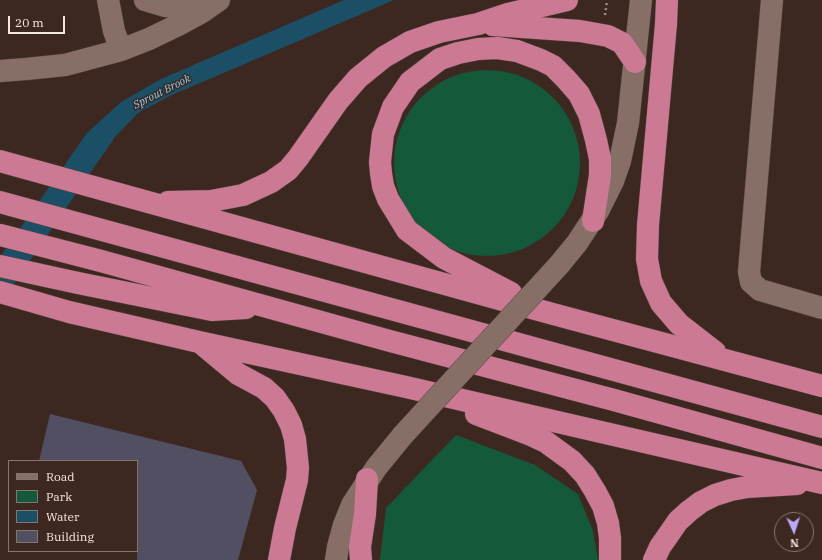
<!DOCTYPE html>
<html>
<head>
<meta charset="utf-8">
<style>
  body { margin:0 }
  #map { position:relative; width:822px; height:560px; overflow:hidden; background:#3c2821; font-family:"IBM Plex Serif",serif }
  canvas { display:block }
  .legend { position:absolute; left:8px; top:460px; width:130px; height:92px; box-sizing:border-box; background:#3c2821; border:1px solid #86746e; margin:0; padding:5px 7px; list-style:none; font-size:12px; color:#f4e6e1 }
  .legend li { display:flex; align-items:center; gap:8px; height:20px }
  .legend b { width:20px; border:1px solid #86746e }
  .north { position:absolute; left:774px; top:512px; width:40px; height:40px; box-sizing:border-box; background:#3c2821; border:1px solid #86746e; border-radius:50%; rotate:177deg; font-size:11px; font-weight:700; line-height:16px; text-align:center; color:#f4e6e1 }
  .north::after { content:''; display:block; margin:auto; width:14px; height:18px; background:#baaaf6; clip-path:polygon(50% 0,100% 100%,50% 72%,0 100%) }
  .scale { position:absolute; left:8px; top:16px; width:57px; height:18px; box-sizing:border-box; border:2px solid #f4e6e1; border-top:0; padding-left:5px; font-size:12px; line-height:14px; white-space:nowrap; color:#f4e6e1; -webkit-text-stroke:3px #3c2821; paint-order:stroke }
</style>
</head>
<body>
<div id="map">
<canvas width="822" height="560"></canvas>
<ul class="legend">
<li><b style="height:5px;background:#876f67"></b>Road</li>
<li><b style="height:11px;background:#14593a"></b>Park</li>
<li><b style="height:11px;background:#1b4f66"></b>Water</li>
<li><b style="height:11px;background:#524f63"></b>Building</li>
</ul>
<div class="north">N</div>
<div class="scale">20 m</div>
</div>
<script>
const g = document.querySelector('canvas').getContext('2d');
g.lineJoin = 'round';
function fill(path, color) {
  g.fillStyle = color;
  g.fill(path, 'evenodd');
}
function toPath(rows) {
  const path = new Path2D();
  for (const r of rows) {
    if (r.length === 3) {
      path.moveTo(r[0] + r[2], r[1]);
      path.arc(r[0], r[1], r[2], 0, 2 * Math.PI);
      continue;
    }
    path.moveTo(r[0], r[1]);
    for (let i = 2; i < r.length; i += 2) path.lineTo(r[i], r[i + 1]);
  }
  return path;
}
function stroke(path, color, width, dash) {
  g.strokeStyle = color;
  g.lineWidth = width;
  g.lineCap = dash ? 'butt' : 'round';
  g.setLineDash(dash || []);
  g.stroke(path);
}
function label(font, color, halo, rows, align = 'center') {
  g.font = font + ' "IBM Plex Serif",serif';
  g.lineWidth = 3;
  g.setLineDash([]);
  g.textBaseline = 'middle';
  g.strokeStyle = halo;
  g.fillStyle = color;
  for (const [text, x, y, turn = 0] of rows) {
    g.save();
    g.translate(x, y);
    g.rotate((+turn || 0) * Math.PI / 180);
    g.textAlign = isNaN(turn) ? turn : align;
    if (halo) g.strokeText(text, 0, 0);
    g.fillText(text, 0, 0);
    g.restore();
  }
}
fill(toPath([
  [487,163,93],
  [456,435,535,465,578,494,593,531,598,560,380,560,386,508]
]), '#14593a');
fill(toPath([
  [344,0,394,0,172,95,138,113,115,137,0,304,0,257,87,133,121,102,161,79]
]), '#1b4f66');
fill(toPath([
  [50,414,241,461,257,490,238,560,137,560,137,461,39,461]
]), '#524f63');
const minor = toPath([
  [108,0,114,31,121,50],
  [145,0,165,6,182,7,202,12],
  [772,0,749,272,751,282,760,290,822,308],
  [0,71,26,69,65,65,121,50,149,39,180,24,202,12,219,0],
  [559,265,577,243,598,211,613,181,620,161,628,123,641,0],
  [336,560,338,547,344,525,352,505,376,468,403,435]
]);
const highway = toPath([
  [667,0,666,24,648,225,647,259,651,281,661,303,679,324,715,352],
  [493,25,580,31,608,36,622,43,635,62],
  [0,161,553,314,822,386],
  [0,202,822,427],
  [168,202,211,201,243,195,271,182,288,170,298,158,338,101,358,78,384,57,410,42,439,32,478,24,508,14,567,0],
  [0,235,101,261,390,341,614,400,822,458],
  [0,266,78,283,212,310,246,308],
  [0,292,69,312,199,342,406,387,822,483],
  [511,293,444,258,407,230,388,199,383,186,381,173,380,162,383,134,393,107,410,82,440,59,458,53,478,49,497,48,517,51,541,60,553,66,566,79,579,94,589,114,596,140,600,159,600,175,593,221],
  [202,344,238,374,264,388,275,398,284,411,291,425,295,439,298,468,297,480,285,528,279,560],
  [476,414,531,435,546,442,572,461,585,475,595,491,603,506,608,523,610,538,610,560],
  [361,560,360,547,365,514,367,479],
  [654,560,660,547,678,521,689,511,701,502,715,495,731,490,747,487,797,484]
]);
stroke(minor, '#55443e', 23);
stroke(highway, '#55443e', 23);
stroke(toPath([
  [605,15,607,1]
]), '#a1908b', 2.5, [2, 3]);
stroke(minor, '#876f67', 22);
stroke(highway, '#cc7993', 22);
const minorBridge = toPath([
  [403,435,559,265]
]);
stroke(minorBridge, '#55443e', 23, []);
stroke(minorBridge, '#876f67', 22);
label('italic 11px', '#8bcff2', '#3c2821', [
  ["Sprout Brook",162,92,-27]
]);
</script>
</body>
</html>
